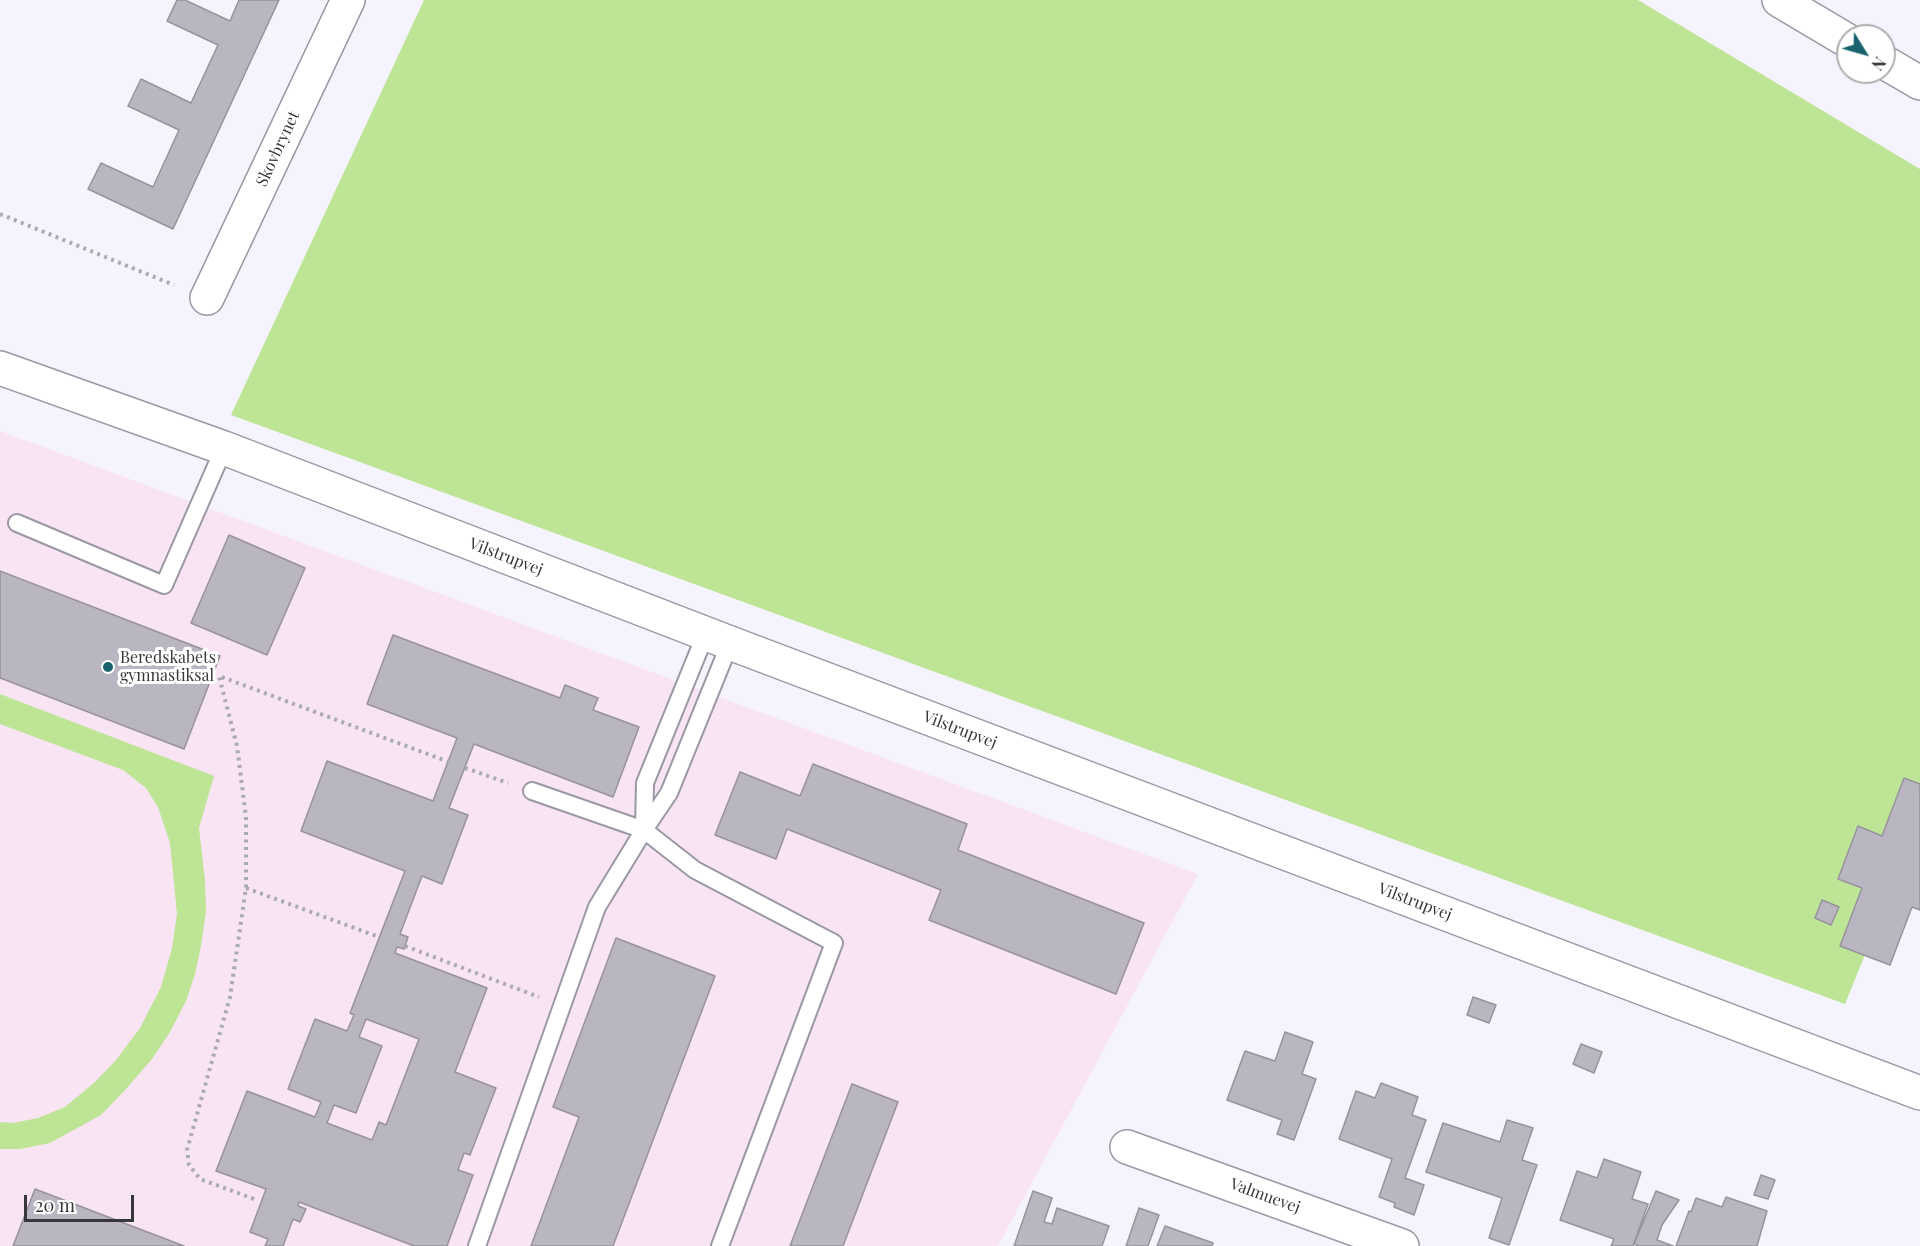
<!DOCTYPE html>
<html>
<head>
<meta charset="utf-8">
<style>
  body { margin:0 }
  #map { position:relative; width:1920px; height:1246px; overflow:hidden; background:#f5f4fe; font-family:"Playfair Display",serif }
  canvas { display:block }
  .north { position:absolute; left:1836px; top:24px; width:60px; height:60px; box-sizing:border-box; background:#fff; border:2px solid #afafb1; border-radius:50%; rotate:127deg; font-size:16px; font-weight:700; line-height:24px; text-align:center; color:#37373b }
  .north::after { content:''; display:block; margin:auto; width:21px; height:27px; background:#18636e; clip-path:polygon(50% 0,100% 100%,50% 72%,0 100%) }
  .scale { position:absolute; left:24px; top:1195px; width:110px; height:27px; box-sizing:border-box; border:3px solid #37373b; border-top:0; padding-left:8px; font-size:18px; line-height:21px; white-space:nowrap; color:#37373b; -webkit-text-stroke:4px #fff; paint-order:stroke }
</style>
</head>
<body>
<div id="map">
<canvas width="1920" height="1246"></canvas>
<div class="north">N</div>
<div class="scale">20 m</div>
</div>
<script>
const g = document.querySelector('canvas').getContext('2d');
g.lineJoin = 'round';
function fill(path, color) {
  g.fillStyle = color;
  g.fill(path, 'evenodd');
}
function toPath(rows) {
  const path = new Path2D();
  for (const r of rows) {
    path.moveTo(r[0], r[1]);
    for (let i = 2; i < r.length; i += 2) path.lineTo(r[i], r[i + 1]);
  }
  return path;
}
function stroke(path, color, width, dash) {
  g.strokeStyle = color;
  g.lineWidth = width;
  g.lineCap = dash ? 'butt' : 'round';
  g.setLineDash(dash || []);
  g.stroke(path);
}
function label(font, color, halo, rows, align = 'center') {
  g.font = font + ' "Playfair Display",serif';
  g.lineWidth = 6;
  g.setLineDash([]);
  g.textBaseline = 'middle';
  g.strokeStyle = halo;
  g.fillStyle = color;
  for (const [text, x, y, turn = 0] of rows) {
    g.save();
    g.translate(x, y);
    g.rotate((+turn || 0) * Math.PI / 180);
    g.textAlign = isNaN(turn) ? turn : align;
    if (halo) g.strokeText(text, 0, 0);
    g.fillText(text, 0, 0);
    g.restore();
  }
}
fill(toPath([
  [0,431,1198,874,998,1246,0,1246]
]), '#f9e4f3');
fill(toPath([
  [424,0,1638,0,1920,169,1920,819,1845,1004,231,415],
  [0,694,214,776,199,828,205,881,206,912,201,946,195,974,186,1001,170,1032,152,1059,126,1089,101,1115,50,1143,20,1149,0,1149,0,1122,13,1123,38,1118,65,1107,95,1082,116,1060,140,1028,161,987,172,948,177,914,170,843,158,807,146,788,123,770,0,724]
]), '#bee496');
const building = toPath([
  [177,0,185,0,230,21,239,0,279,0,173,229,88,189,101,163,153,187,179,130,128,106,141,79,191,103,218,45,167,21,177,0],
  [229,535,305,568,267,655,191,623,229,535],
  [0,571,220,656,184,749,0,678,0,571],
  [393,635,560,698,565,685,598,698,593,710,639,727,613,797,474,744,449,808,468,815,442,884,422,876,400,934,408,937,404,949,397,947,395,953,487,988,455,1072,496,1088,470,1155,464,1153,458,1170,473,1175,447,1246,414,1246,299,1202,298,1206,306,1209,300,1222,293,1219,283,1246,265,1246,268,1239,250,1232,266,1189,216,1171,247,1091,315,1117,321,1102,288,1089,315,1019,347,1031,354,1015,350,1013,405,871,301,831,327,761,433,801,457,738,367,704,393,635],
  [366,1019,419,1039,386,1125,379,1122,372,1140,327,1123,334,1105,356,1113,382,1046,359,1037,366,1019],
  [813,764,967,824,958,850,1144,923,1116,994,929,920,941,890,787,829,776,859,715,835,740,772,800,796,813,764],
  [1904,778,1920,784,1920,910,1912,907,1890,965,1840,946,1862,888,1838,879,1858,826,1882,836,1904,778],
  [1822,900,1839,907,1831,925,1815,918,1822,900],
  [616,938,715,976,613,1246,531,1246,579,1117,553,1107,616,938],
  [1473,997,1496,1005,1489,1023,1467,1015,1473,997],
  [1285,1032,1313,1042,1302,1074,1316,1079,1294,1140,1277,1134,1282,1120,1227,1100,1245,1051,1275,1061,1285,1032],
  [1581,1044,1602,1052,1594,1073,1573,1064,1581,1044],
  [1381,1083,1418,1097,1412,1115,1426,1120,1405,1178,1424,1185,1414,1215,1394,1207,1395,1203,1379,1197,1392,1159,1339,1139,1356,1091,1375,1098,1381,1083],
  [852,1084,898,1102,843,1246,790,1246,852,1084],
  [1507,1120,1533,1128,1522,1160,1537,1165,1509,1245,1489,1238,1502,1198,1426,1172,1443,1123,1500,1142,1507,1120],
  [1604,1159,1641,1172,1632,1199,1648,1204,1633,1246,1611,1246,1614,1239,1560,1220,1577,1171,1597,1178,1604,1159],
  [1761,1175,1775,1180,1768,1199,1754,1195,1761,1175],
  [35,1189,184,1246,13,1246,35,1189],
  [1033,1191,1052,1198,1044,1222,1052,1224,1057,1208,1109,1226,1102,1246,1014,1246,1033,1191],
  [1656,1191,1679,1200,1662,1225,1657,1240,1673,1246,1638,1246,1634,1244,1656,1191],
  [1726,1197,1767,1211,1757,1246,1676,1246,1689,1211,1691,1212,1696,1198,1722,1207,1726,1197],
  [1139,1208,1159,1215,1148,1246,1126,1246,1139,1208],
  [1165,1226,1213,1243,1212,1246,1157,1246,1165,1226]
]);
fill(building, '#bab6c1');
stroke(building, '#96939d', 1.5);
const service = toPath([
  [17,523,164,585,224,448],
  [532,791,644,830,695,870,834,943,720,1246],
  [644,829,645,783,706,633],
  [477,1246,597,907,644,830,669,793,730,643]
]);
const minor = toPath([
  [1779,0,1848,41],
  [1884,62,1920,83],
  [207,298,348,0],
  [1127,1147,1402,1246]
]);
const tertiary = toPath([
  [0,368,224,448,730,643,1920,1093]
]);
stroke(service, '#9998a4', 20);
stroke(minor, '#9998a4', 36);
stroke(tertiary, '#9998a4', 36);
stroke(toPath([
  [0,214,174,285],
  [465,768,508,783],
  [246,888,379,937],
  [405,946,539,997],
  [254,1199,200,1179,189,1165,187,1150,230,997,246,888,246,817,237,746,219,676,449,762]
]), '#abaab2', 4, [3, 4.5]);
stroke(service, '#fff', 16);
stroke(minor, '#fff', 33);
stroke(tertiary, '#fff', 33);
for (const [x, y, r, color] of [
  [108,667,6,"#18636e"]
]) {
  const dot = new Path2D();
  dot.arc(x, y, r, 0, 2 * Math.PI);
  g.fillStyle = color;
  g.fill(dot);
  stroke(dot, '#fff', 2);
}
label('16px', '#37373b', '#fff', [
  ["Skovbrynet",278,149,-65],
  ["Vilstrupvej",506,557,21],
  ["Vilstrupvej",960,730,21],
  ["Vilstrupvej",1415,902,21],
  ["Valmuevej",1265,1196,20]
]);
label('16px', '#37373b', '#fff', [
  ["Beredskabets",120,658],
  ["gymnastiksal",120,676]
], 'left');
</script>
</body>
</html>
